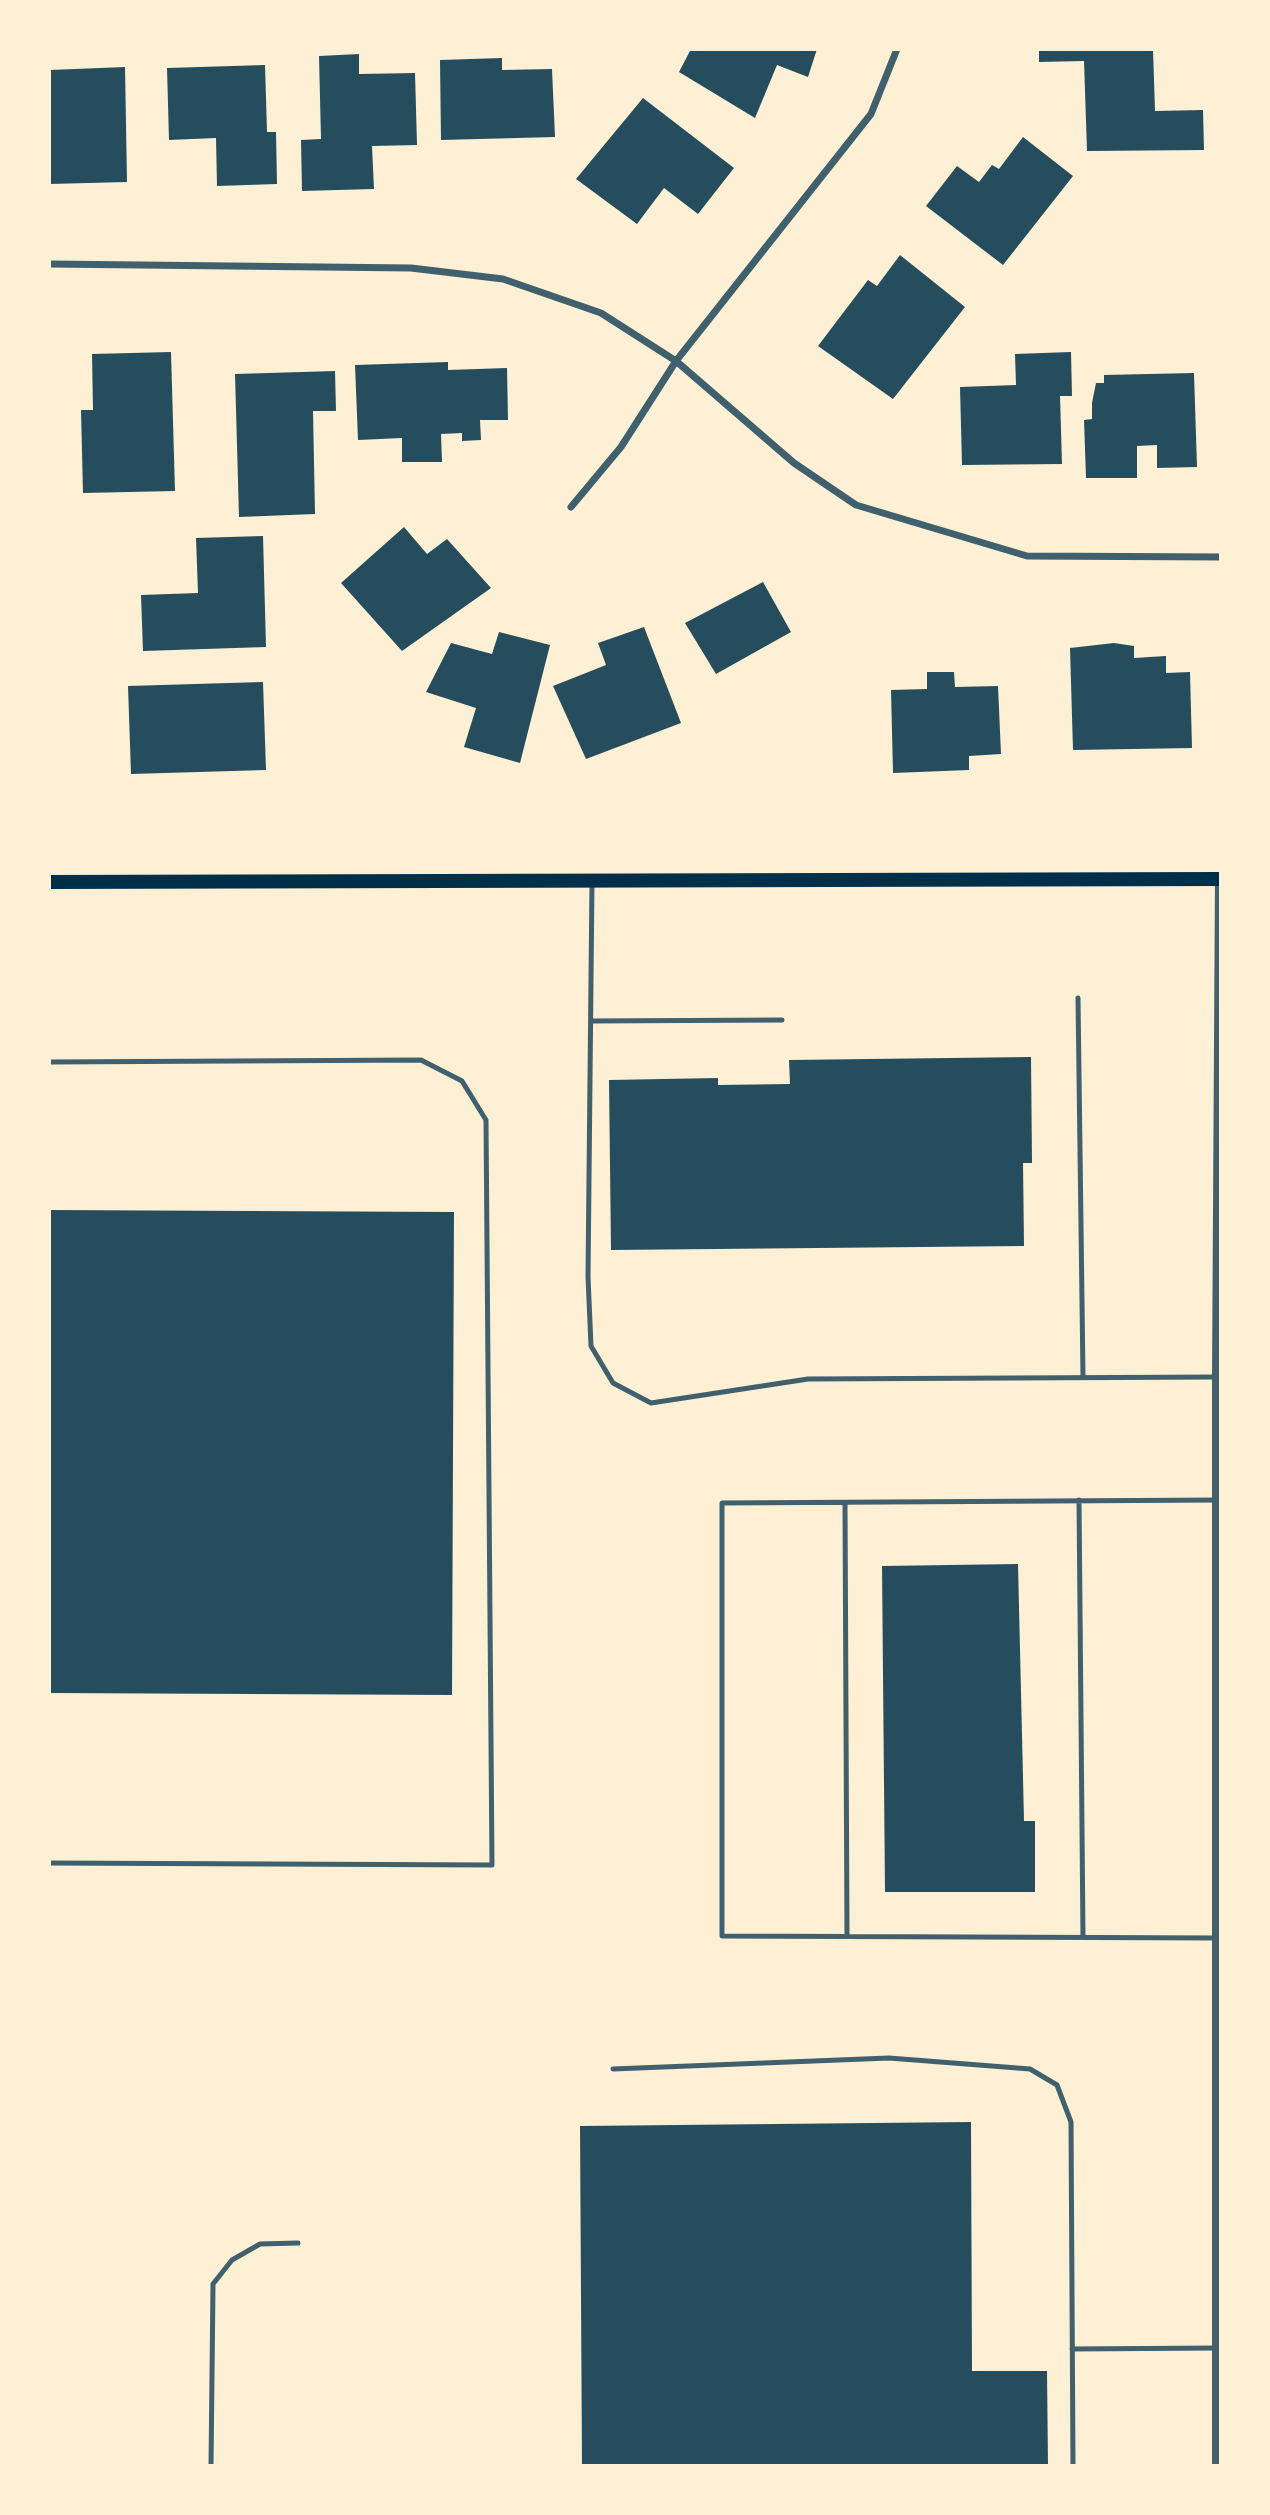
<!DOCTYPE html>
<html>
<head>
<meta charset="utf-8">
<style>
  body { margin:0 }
  #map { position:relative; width:1270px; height:2515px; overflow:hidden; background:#fdf0d5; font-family:Poppins,sans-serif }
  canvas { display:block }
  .frame { position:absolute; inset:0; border:51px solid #fdf0d5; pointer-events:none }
</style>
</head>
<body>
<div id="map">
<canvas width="1270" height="2515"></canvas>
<div class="frame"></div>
</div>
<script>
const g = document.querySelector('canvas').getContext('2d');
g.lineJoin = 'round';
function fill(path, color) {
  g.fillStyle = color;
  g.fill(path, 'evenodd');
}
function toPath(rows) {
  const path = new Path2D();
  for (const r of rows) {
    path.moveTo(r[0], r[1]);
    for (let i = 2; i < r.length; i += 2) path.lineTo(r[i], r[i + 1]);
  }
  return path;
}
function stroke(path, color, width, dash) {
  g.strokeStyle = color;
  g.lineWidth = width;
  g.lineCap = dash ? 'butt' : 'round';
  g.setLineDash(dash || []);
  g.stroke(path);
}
fill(toPath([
  [691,49,817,49,808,77,777,65,755,118,679,72],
  [1039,49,1153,49,1155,111,1203,110,1204,150,1087,151,1084,61,1039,62],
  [359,54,359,74,415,73,417,145,372,146,374,189,302,191,301,140,321,139,319,56],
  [502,58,502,70,552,69,555,137,441,140,440,60],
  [265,65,267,132,276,132,277,184,217,186,216,138,169,140,167,68],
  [125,67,127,182,49,184,50,70],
  [643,98,734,168,698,214,664,188,637,224,576,179],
  [1023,137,1073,176,1003,265,926,206,957,166,979,182,992,165,999,169],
  [900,255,965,307,893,399,818,346,868,280,877,286],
  [171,352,175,491,83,493,81,410,93,410,92,354],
  [1071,352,1072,396,1060,396,1062,464,962,465,960,387,1016,385,1015,354],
  [448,362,448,370,507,368,508,420,480,420,481,440,462,441,462,433,441,434,442,462,402,462,402,438,358,440,355,365],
  [335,371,336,411,313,411,315,514,239,517,235,374],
  [1194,373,1197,467,1157,468,1157,445,1137,446,1137,478,1086,478,1084,420,1092,419,1092,403,1096,383,1104,383,1104,375],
  [404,527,427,554,447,539,491,588,402,651,341,583],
  [263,536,266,647,143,651,141,595,198,593,196,538],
  [763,582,791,632,716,674,685,623],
  [644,627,681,723,586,759,553,686,606,665,598,643],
  [499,632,550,645,520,763,464,747,476,708,426,692,451,643,492,654],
  [1114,643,1134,646,1134,658,1166,656,1166,673,1190,672,1192,748,1073,750,1070,648],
  [927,672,954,672,955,687,998,686,1001,754,969,756,969,770,893,773,891,690,927,689],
  [263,682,266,770,131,774,128,686],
  [1031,1057,1032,1163,1023,1163,1024,1246,611,1250,609,1080,718,1078,718,1085,790,1084,789,1060],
  [49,1210,454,1212,452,1695,49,1693],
  [1018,1564,1024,1821,1035,1821,1035,1892,885,1892,882,1566],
  [971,2122,972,2371,1047,2371,1048,2466,582,2466,580,2126]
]), '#264d5e');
stroke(toPath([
  [592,881,588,1277,591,1346,613,1383,651,1403,808,1379,1218,1377],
  [1078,998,1083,1377],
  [591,1021,782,1020],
  [49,1062,421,1060,462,1081,486,1120,492,1865,49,1863],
  [1079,1500,1083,1937],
  [845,1503,847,1936],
  [1217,1938,722,1936,722,1503,1218,1500],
  [613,2069,889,2058,1030,2069,1057,2085,1071,2122,1073,2466],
  [1072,2349,1217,2348],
  [211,2466,213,2284,232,2260,260,2244,298,2243]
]), '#3f606c', 5);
stroke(toPath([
  [49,264,411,268,503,279,601,313,676,361,794,463,856,505,1027,556,1221,557],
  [571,507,621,447,676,361,871,114,897,49]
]), '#3f606c', 7);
stroke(toPath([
  [1218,2466,1218,1377,1221,879]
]), '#3f606c', 12);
stroke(toPath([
  [49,882,1221,879]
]), '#003049', 14);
</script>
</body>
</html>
